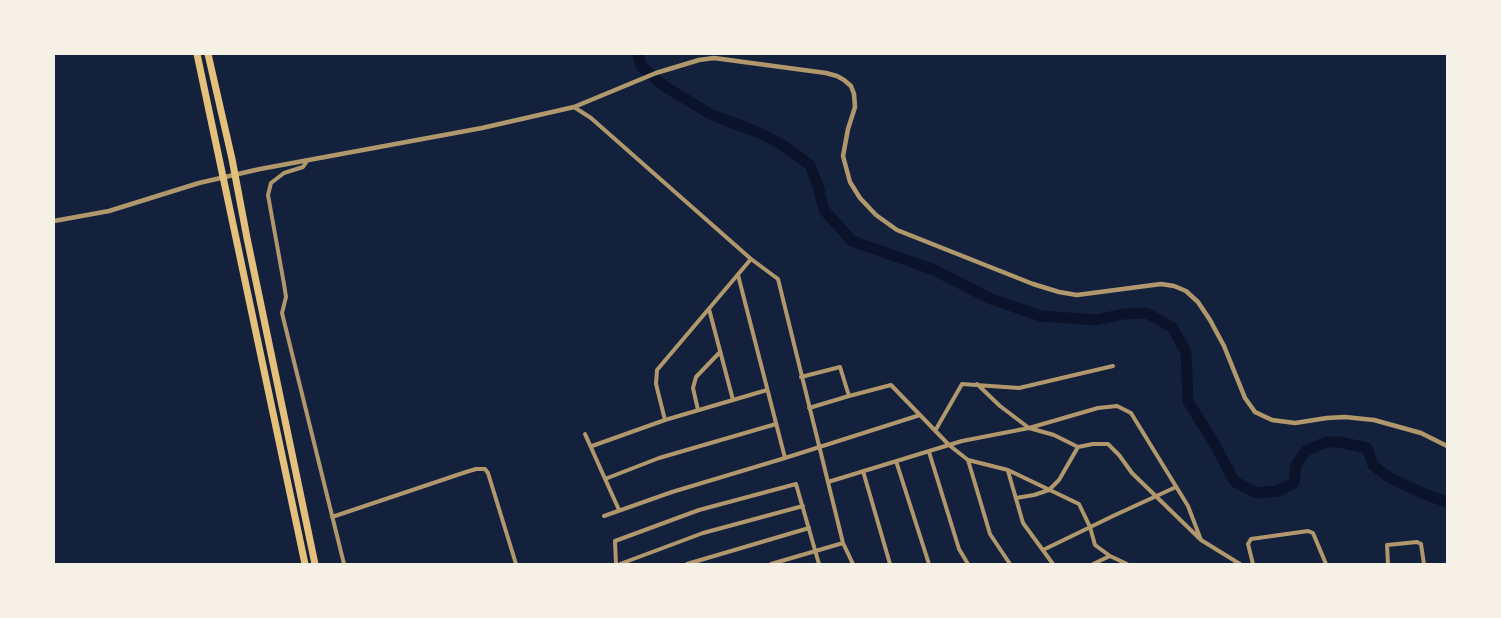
<!DOCTYPE html>
<html>
<head>
<meta charset="utf-8">
<style>
  body { margin:0 }
  #map { position:relative; width:1501px; height:618px; overflow:hidden; background:#14213d; font-family:Bitter,serif }
  canvas { display:block }
  .frame { position:absolute; inset:0; border:55px solid #f6f1e7; pointer-events:none }
</style>
</head>
<body>
<div id="map">
<canvas width="1501" height="618"></canvas>
<div class="frame"></div>
</div>
<script>
const g = document.querySelector('canvas').getContext('2d');
g.lineJoin = 'round';
function toPath(rows) {
  const path = new Path2D();
  for (const r of rows) {
    path.moveTo(r[0], r[1]);
    for (let i = 2; i < r.length; i += 2) path.lineTo(r[i], r[i + 1]);
  }
  return path;
}
function stroke(path, color, width, dash) {
  g.strokeStyle = color;
  g.lineWidth = width;
  g.lineCap = dash ? 'butt' : 'round';
  g.setLineDash(dash || []);
  g.stroke(path);
}
stroke(toPath([
  [638,54,641,66,664,86,712,115,760,133,784,146,810,165,818,186,824,210,852,241,932,269,991,299,1041,316,1097,320,1123,314,1146,313,1172,327,1186,352,1188,401,1214,443,1235,482,1257,493,1278,491,1294,483,1296,465,1306,451,1326,442,1339,442,1367,448,1373,465,1390,478,1427,495,1447,502]
]), '#0b132b', 11);
stroke(toPath([
  [574,107,591,118,751,259,657,370,656,384,665,420],
  [307,161,303,167,284,173,271,183,268,195,284,284,286,297,282,313,344,564],
  [751,259,778,279,843,543,853,564],
  [738,275,785,458],
  [709,309,733,400],
  [801,377,840,367,849,396],
  [977,384,1000,406,1029,428,1054,435,1078,447,1093,444,1108,444,1119,455,1132,473,1201,540,1240,564],
  [809,408,849,396,891,385,949,445,968,460,1008,470,1079,504,1090,527,1095,545,1110,556,1127,564],
  [698,410,693,388,696,377,720,352],
  [935,431,962,384,1019,388,1113,366],
  [585,434,619,510],
  [592,446,665,420,767,390],
  [929,452,959,549,968,564],
  [968,460,990,534,1010,564],
  [896,461,929,564],
  [863,471,890,564],
  [1008,471,1023,523,1053,564],
  [605,479,659,458,776,424],
  [828,482,962,441,1029,428,1098,408,1117,406,1131,413,1188,506,1201,540],
  [1016,498,1034,495,1049,490,1059,480,1078,447],
  [604,516,672,492,785,458,920,415],
  [332,517,466,472,476,469,485,469,488,473,516,564],
  [1043,550,1113,516,1176,487],
  [616,564,615,541,699,510,796,484,819,564],
  [620,564,703,533,803,506],
  [687,564,809,528],
  [771,564,843,543],
  [1093,564,1110,556],
  [1253,564,1248,544,1251,539,1308,531,1313,533,1326,564],
  [1388,564,1387,545,1417,542,1421,544,1424,564]
]), '#b1986c', 4);
stroke(toPath([
  [54,221,109,211,199,183,260,169,482,128,574,107,656,73,699,60,714,58,826,73,837,76,844,80,851,86,854,94,855,107,848,129,843,156,850,182,860,198,876,215,897,230,1033,284,1059,292,1077,295,1161,284,1174,286,1186,291,1198,302,1210,320,1224,346,1245,398,1255,412,1272,420,1295,423,1327,418,1345,417,1374,420,1421,433,1447,446]
]), '#b1986c', 4.5);
stroke(toPath([
  [197,54,305,564],
  [208,54,232,159,247,238,315,564]
]), '#e5c07b', 7);
</script>
</body>
</html>
